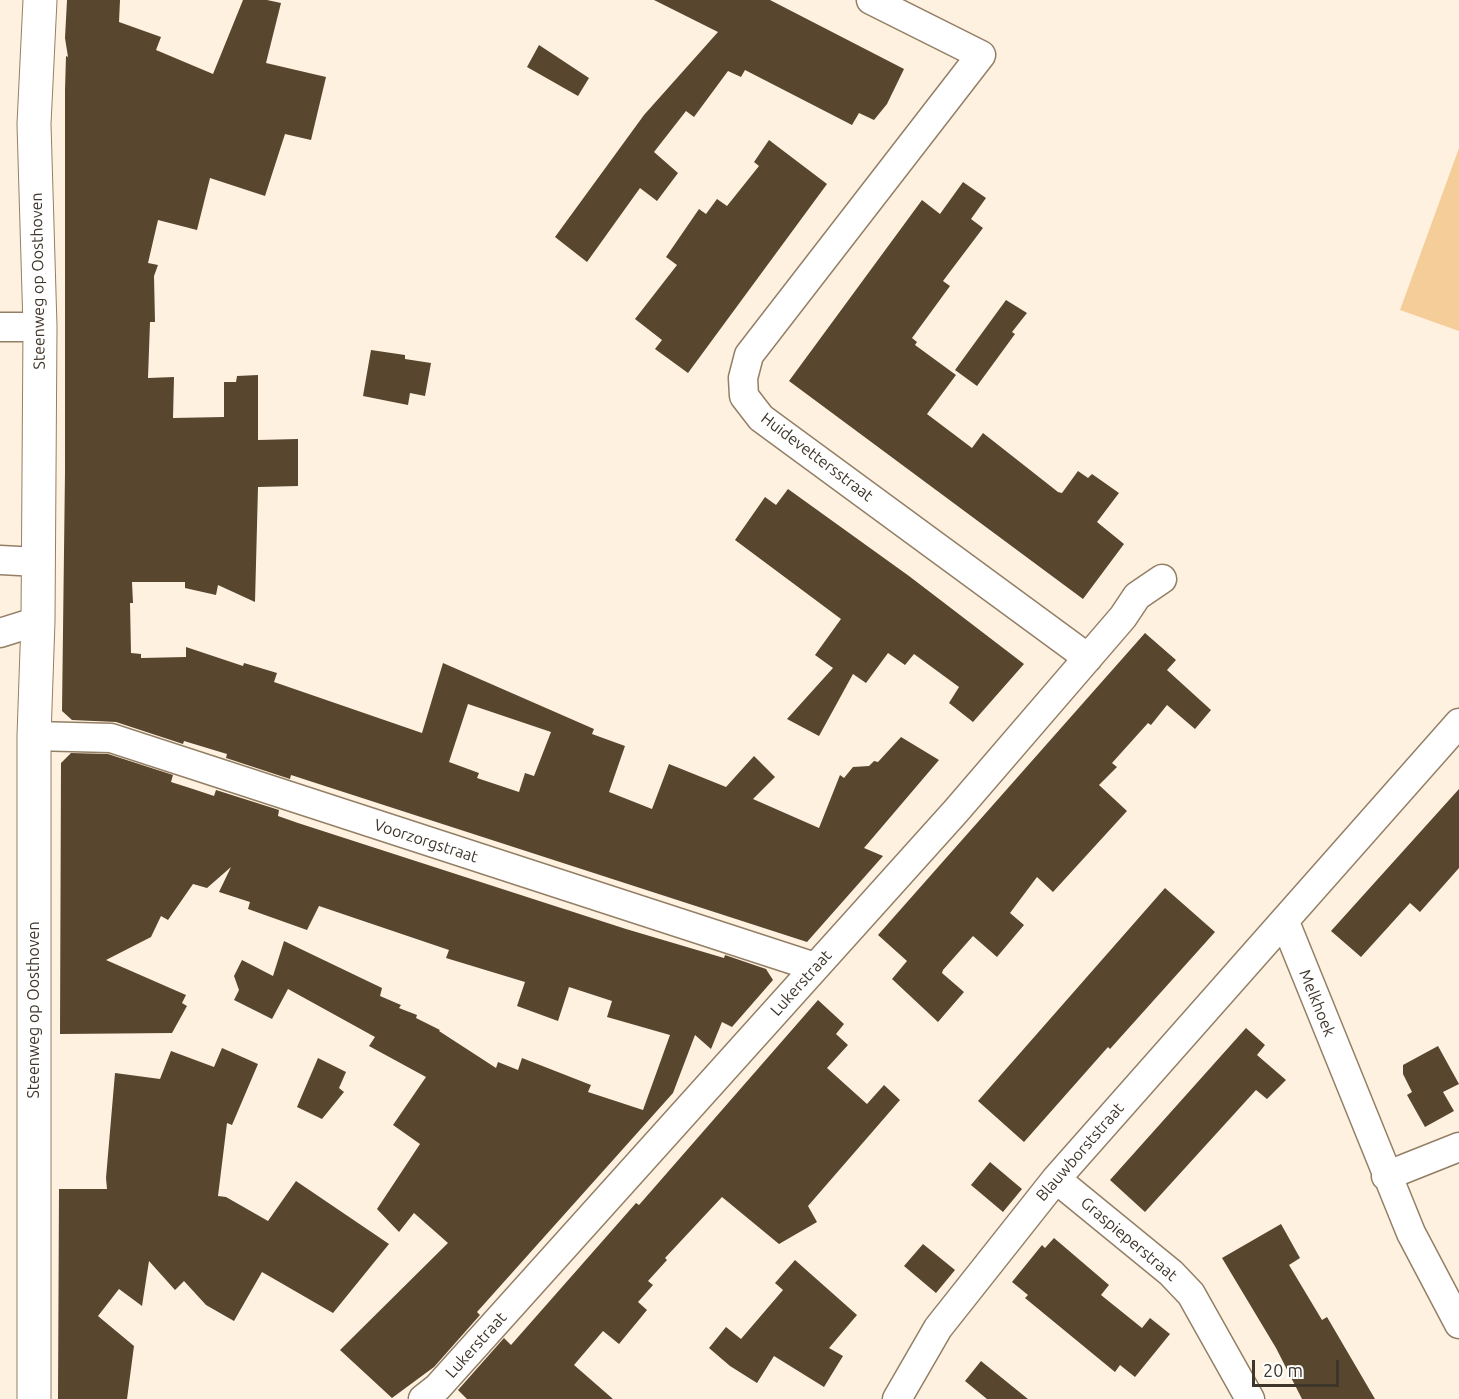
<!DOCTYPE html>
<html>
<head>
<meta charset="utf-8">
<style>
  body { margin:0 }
  #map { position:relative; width:1459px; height:1399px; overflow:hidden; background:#fef1e0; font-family:Ubuntu,sans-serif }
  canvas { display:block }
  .scale { position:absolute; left:1252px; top:1360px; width:87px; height:27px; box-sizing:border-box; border:3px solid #3f362b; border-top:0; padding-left:8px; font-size:18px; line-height:21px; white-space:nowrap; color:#3f362b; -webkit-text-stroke:4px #fff; paint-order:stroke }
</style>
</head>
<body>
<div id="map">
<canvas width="1459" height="1399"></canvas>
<div class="scale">20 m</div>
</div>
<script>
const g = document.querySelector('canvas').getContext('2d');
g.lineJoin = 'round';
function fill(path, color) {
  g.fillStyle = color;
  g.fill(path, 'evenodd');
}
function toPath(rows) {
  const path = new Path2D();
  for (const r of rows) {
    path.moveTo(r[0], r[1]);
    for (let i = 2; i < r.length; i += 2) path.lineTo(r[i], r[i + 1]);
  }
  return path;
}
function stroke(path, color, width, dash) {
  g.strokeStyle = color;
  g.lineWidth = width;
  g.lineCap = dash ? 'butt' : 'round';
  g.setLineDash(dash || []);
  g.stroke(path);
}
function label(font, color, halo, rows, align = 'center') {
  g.font = font + ' Ubuntu,sans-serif';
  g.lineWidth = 6;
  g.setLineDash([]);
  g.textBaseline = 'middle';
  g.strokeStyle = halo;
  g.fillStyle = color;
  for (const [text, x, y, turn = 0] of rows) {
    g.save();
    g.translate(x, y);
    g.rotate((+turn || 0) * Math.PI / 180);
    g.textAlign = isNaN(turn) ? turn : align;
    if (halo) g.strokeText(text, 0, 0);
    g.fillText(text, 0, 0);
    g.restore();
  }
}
fill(toPath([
  [1459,148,1459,331,1400,310]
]), '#f5cd98');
fill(toPath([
  [67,0,120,0,119,22,161,37,156,50,213,74,243,0,267,0,281,3,266,63,326,77,311,140,285,134,265,196,210,178,197,230,158,220,148,263,158,265,154,276,155,322,150,322,148,378,174,377,173,418,224,417,224,382,236,382,237,376,258,375,258,440,298,439,298,486,258,487,255,602,218,585,216,595,185,588,185,582,132,582,133,603,130,603,131,653,141,654,141,658,186,657,186,647,243,666,244,663,277,673,274,682,422,733,443,663,594,729,592,734,625,746,609,792,652,809,669,764,726,787,754,756,775,777,753,799,819,828,840,775,844,778,853,767,869,766,874,761,878,762,901,737,939,760,864,848,883,856,807,942,291,775,290,779,226,758,227,754,184,741,183,744,116,722,72,720,62,711,65,472,65,90,66,56,68,57,65,38],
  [468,704,551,732,534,776,525,773,519,792,477,778,479,773,449,762],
  [654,0,770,0,904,69,887,104,874,120,859,113,852,125,745,70,741,77,728,71,694,117,686,111,654,152,678,173,657,201,640,188,587,262,555,237,644,115,718,32],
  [539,45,589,78,578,96,527,67],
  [769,140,827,184,688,373,655,349,662,340,635,319,677,265,666,257,699,209,706,214,717,199,727,206,759,166,754,162],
  [963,182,986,198,971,219,983,228,943,281,950,286,912,338,917,342,915,345,956,375,927,414,972,448,983,433,1058,492,1062,493,1078,471,1088,478,1092,474,1119,493,1097,522,1124,544,1083,599,789,381,922,200,940,214],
  [1006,300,1027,313,1012,332,1015,334,977,386,955,370],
  [371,350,405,355,405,359,431,363,425,396,410,393,408,405,363,396],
  [788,489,909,576,1024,664,973,722,949,703,959,687,914,654,905,665,888,653,866,683,853,674,819,736,787,719,833,668,815,655,841,619,735,540,765,497,776,505],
  [1145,633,1176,660,1167,670,1211,710,1195,729,1167,705,1151,725,1148,723,1112,763,1117,767,1099,785,1127,811,1053,892,1037,877,1010,913,1024,925,997,957,973,936,943,970,942,973,964,992,938,1022,892,979,907,961,878,935],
  [71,753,108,754,173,775,171,782,193,789,214,796,216,790,279,810,278,816,298,823,626,929,724,958,725,955,766,969,773,980,732,1027,722,1022,711,1049,695,1035,673,1093,477,1312,480,1315,434,1367,392,1398,340,1350,448,1243,414,1213,399,1232,377,1209,420,1144,393,1125,426,1077,369,1046,375,1037,288,989,272,1019,234,1000,239,990,234,976,242,960,273,976,284,941,382,988,380,996,401,1005,399,1008,417,1015,416,1018,440,1030,439,1031,496,1068,498,1062,518,1070,522,1058,591,1085,588,1092,643,1110,670,1035,607,1017,612,1001,569,987,558,1021,517,1006,525,982,446,958,449,950,319,906,307,930,248,909,250,902,219,892,231,867,207,888,193,884,168,920,161,916,151,937,106,960,186,995,182,1003,187,1006,172,1033,60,1034,61,763],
  [1459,789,1459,868,1420,912,1410,903,1361,957,1331,931],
  [1165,888,1215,932,1110,1049,1108,1047,1024,1142,978,1101],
  [818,1000,844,1024,836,1034,848,1045,827,1068,867,1104,884,1085,900,1100,808,1206,817,1222,779,1244,722,1197,665,1258,667,1260,648,1281,653,1285,638,1302,647,1310,619,1344,603,1331,574,1365,613,1399,467,1399,458,1390,504,1338,511,1345,636,1203,639,1205],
  [1246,1028,1265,1045,1257,1055,1286,1080,1267,1099,1256,1090,1145,1212,1110,1180],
  [1438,1046,1459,1084,1443,1092,1454,1111,1425,1127,1407,1095,1412,1092,1403,1074,1403,1065],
  [222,1048,258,1064,232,1125,227,1123,218,1196,226,1197,268,1221,296,1181,389,1244,333,1313,262,1272,234,1321,206,1305,184,1281,175,1290,149,1261,142,1306,119,1289,98,1316,134,1346,127,1399,58,1399,59,1189,107,1189,106,1178,115,1073,160,1079,171,1051,214,1067],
  [318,1058,346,1072,339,1088,344,1092,322,1119,297,1107],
  [990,1162,1022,1189,1003,1212,971,1185],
  [1281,1224,1300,1258,1289,1265,1322,1320,1327,1317,1375,1399,1302,1399,1276,1348,1222,1258],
  [1054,1238,1109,1285,1101,1295,1142,1328,1150,1318,1170,1334,1135,1377,1120,1365,1115,1372,1025,1298,1028,1295,1012,1282,1042,1245,1045,1248],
  [923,1244,955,1270,936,1293,904,1266],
  [795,1260,857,1315,829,1348,843,1356,824,1387,774,1356,757,1383,730,1366,709,1348,726,1327,741,1339,783,1290,775,1283],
  [981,1361,1028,1399,987,1399,965,1381]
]), '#58462e');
const minor = toPath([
  [871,0,981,55,749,355,743,378,744,396,761,418,1088,658],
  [0,327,40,327],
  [0,560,38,562],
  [0,633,38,621],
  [34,736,111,738,815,967],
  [1285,922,1411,1233,1459,1324],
  [1386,1176,1459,1147],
  [1056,1179,1171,1273,1191,1294,1250,1399],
  [423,1399,437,1388,956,811,1123,617,1137,596,1162,579],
  [897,1399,938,1328,1056,1179,1459,723]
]);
const tertiary = toPath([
  [34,1399,34,736,38,621,40,327,34,124,40,0]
]);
stroke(minor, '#937f65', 31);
stroke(tertiary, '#937f65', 35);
stroke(minor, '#fff', 28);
stroke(tertiary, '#fff', 33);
label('16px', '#3f362b', '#fff', [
  ["Steenweg op Oosthoven",38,281,-91],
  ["Huidevettersstraat",817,457,37],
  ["Voorzorgstraat",426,841,18],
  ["Lukerstraat",801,983,-48],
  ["Melkhoek",1317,1003,68],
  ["Steenweg op Oosthoven",34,1010,-90],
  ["Blauwborststraat",1080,1152,-49],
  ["Graspieperstraat",1129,1239,40],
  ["Lukerstraat",476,1345,-48]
]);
</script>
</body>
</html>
